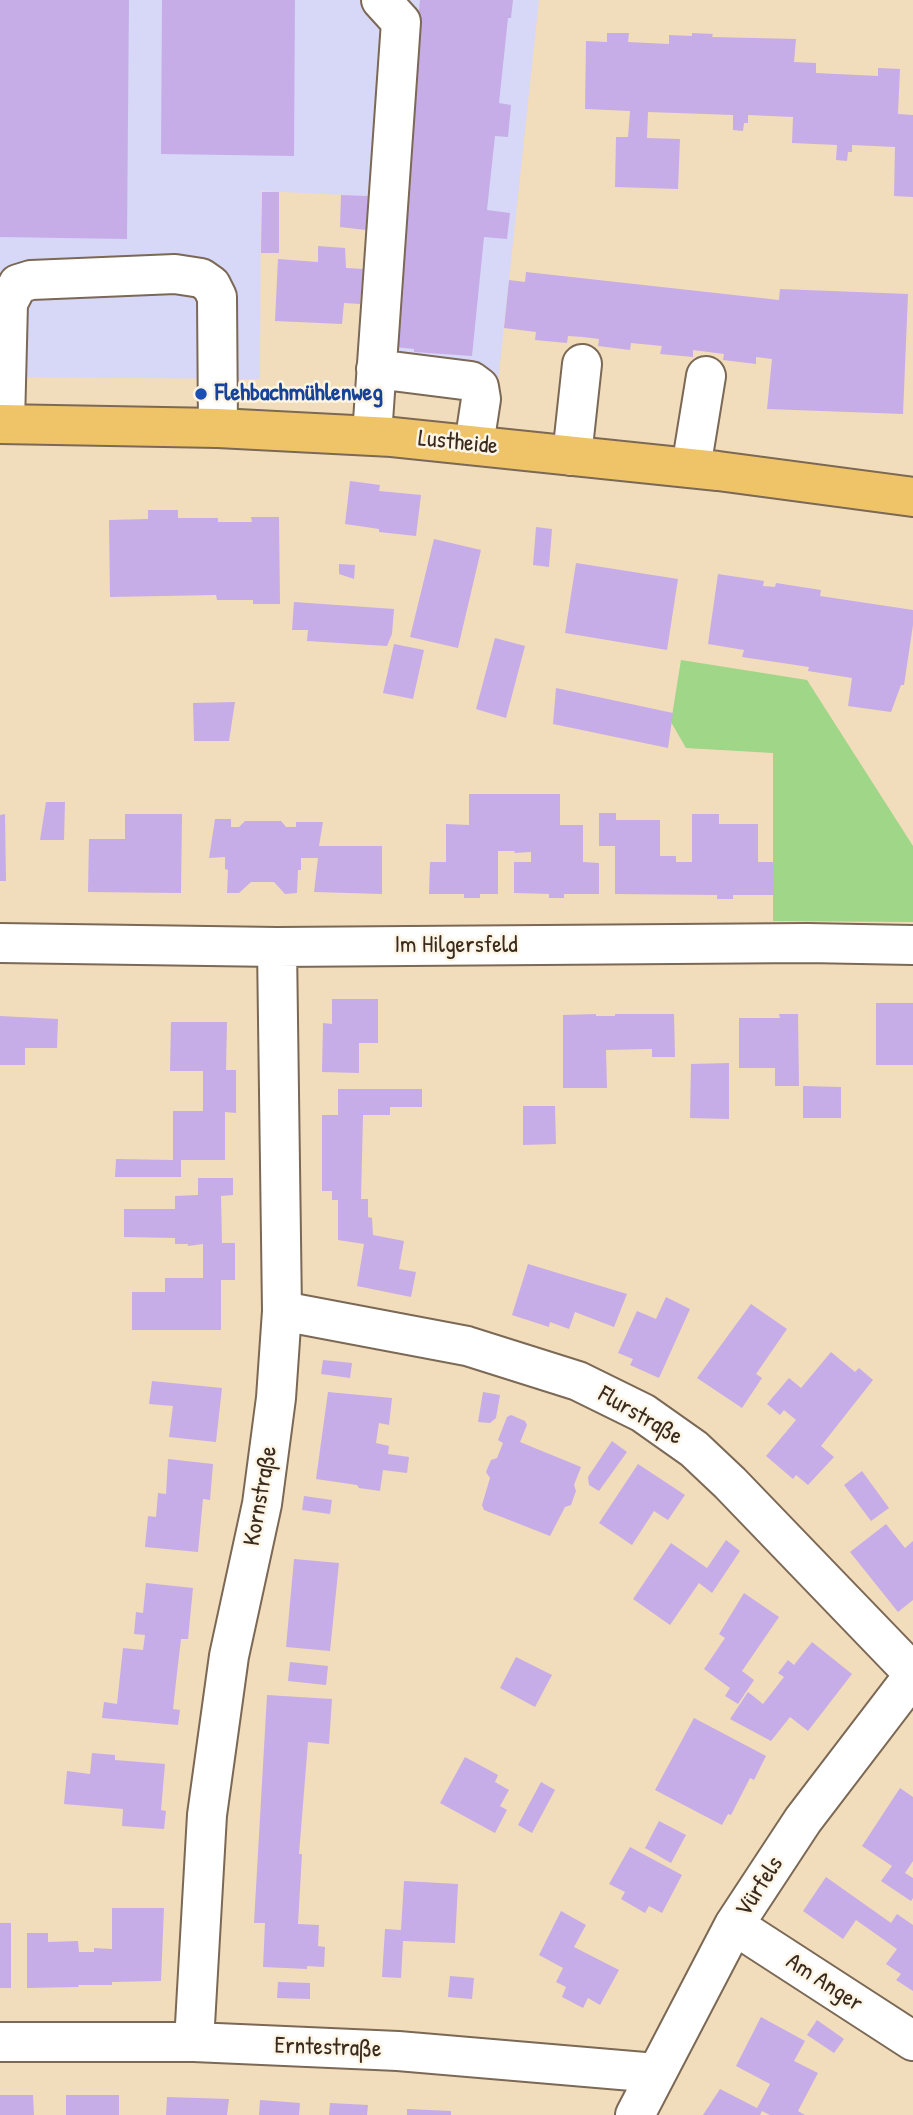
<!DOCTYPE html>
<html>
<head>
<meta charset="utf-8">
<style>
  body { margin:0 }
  canvas { display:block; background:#f1dcbb }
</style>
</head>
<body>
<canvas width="913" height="2115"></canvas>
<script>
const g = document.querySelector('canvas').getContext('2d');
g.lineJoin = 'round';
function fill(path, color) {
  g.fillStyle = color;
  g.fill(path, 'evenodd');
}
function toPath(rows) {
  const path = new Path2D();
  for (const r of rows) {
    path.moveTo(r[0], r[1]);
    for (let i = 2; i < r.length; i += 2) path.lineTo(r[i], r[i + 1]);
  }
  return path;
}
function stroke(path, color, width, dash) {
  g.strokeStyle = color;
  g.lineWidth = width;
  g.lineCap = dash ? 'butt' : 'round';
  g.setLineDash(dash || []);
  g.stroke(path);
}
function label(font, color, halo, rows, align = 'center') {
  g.font = font + ' "Patrick Hand",sans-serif';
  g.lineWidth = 5;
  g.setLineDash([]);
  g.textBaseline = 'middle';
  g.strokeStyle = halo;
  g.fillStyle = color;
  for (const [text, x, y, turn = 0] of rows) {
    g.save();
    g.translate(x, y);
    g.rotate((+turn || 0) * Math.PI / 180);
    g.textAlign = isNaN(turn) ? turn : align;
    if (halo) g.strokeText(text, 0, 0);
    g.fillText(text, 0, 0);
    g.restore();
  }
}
fill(toPath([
  [0,0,539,0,496,401,355,379,368,196,261,191,260,379,0,377]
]), '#d7d7f8');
fill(toPath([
  [681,660,807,680,913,846,913,922,773,921,773,753,686,748,671,722]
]), '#9fd688');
fill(toPath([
  [0,0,129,0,127,239,0,237],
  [162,0,295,0,294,156,161,154],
  [420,0,513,0,511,18,508,18,499,103,511,105,508,137,495,136,487,210,510,213,507,239,484,237,472,356,414,352,414,349,385,346],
  [607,33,629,33,628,42,669,44,669,35,692,36,692,33,713,34,712,37,796,39,794,62,816,63,816,73,878,76,878,68,900,69,898,114,913,115,913,197,894,196,895,147,852,145,852,152,848,152,847,161,836,160,837,145,792,143,793,117,748,115,748,123,744,123,743,131,733,130,733,115,648,112,647,138,680,139,678,189,615,187,616,137,628,137,630,111,585,109,586,41,607,42],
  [262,192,279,192,279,253,261,253],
  [341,195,368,196,366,230,340,227],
  [318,246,345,248,346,268,363,269,360,304,344,303,342,324,275,321,278,259,318,262],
  [526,272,779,300,780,289,908,294,903,414,767,409,772,359,756,357,756,364,723,360,724,354,693,350,693,357,660,354,662,346,631,343,630,350,598,346,599,339,583,337,568,336,567,343,535,340,536,332,504,328,509,280,525,282],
  [350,481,380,485,379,491,421,495,416,536,379,532,379,529,345,524],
  [148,510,178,510,178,518,218,518,218,522,252,522,251,517,279,517,280,604,253,604,253,600,217,600,216,595,110,597,109,520,148,519],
  [536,527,552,529,549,567,533,565],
  [434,539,481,550,458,648,410,637],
  [576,563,678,579,667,650,565,633],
  [339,564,355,565,354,579,339,574],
  [718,574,764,581,763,586,775,587,776,583,821,590,820,596,913,610,913,625,904,685,901,685,891,712,848,706,852,678,808,671,809,667,742,657,744,650,708,644],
  [294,602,394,609,392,634,387,646,307,641,308,630,292,630],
  [495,638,525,646,506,718,476,709],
  [394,644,424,650,413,699,383,693],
  [556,688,673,713,668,748,553,724],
  [235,702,229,741,194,741,193,703],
  [469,794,560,794,560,825,583,825,583,862,599,863,599,894,564,894,564,898,549,898,549,894,514,893,514,862,531,862,531,852,514,853,515,851,498,851,498,894,480,894,480,898,464,898,464,894,429,894,430,862,446,862,446,824,469,825],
  [46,802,65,802,64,840,40,840],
  [599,813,616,813,616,820,660,820,660,856,676,856,676,862,692,862,692,814,719,814,719,824,758,824,758,862,773,862,774,895,733,895,733,899,717,899,717,895,615,894,615,846,599,846],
  [5,814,6,881,0,881,0,815],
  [125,814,182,814,181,893,88,892,89,839,125,839],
  [215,819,231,819,231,827,239,827,245,821,281,821,286,827,296,827,296,822,323,822,319,846,382,846,382,894,314,892,318,858,301,858,301,870,298,870,297,893,285,894,274,882,251,882,239,893,227,893,228,870,225,869,225,857,209,858],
  [332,999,378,999,378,1043,359,1043,359,1073,322,1072,323,1023,332,1024],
  [876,1003,913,1003,913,1065,876,1065],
  [596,1014,596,1016,615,1016,615,1014,674,1014,675,1057,652,1057,652,1049,606,1050,607,1088,563,1088,563,1015],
  [779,1014,798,1014,799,1086,775,1086,775,1068,739,1068,739,1018,780,1018],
  [0,1016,58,1019,57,1048,25,1048,25,1065,0,1065],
  [171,1022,227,1022,226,1070,236,1070,236,1113,225,1112,225,1160,181,1160,181,1177,115,1177,116,1159,173,1160,173,1111,203,1111,203,1071,170,1071],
  [729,1063,729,1119,690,1118,691,1064],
  [803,1086,841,1087,841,1118,803,1118],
  [338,1089,422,1089,422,1107,390,1107,390,1115,363,1115,361,1199,368,1199,368,1217,372,1218,373,1235,404,1241,399,1269,416,1272,411,1297,357,1286,364,1244,338,1240,338,1200,332,1200,332,1191,322,1191,322,1115,338,1115],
  [523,1106,555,1106,556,1144,523,1145],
  [198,1178,233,1178,233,1195,221,1196,222,1243,235,1243,235,1280,221,1280,221,1330,132,1330,132,1292,165,1292,165,1278,203,1278,203,1244,188,1246,188,1244,175,1244,175,1238,124,1237,124,1209,175,1209,175,1196,198,1195],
  [528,1264,627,1294,614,1327,575,1312,569,1329,550,1322,549,1327,512,1315],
  [666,1297,690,1309,659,1378,630,1365,633,1359,618,1353,637,1311,656,1319],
  [751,1304,787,1329,756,1374,762,1378,742,1408,697,1378],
  [831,1352,855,1372,859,1368,873,1380,821,1446,834,1457,808,1485,796,1475,793,1479,766,1456,796,1420,784,1410,780,1415,767,1404,789,1378,801,1388],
  [323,1360,352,1363,350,1378,321,1374],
  [152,1381,222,1388,216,1442,169,1437,173,1406,149,1404],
  [328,1392,392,1398,389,1425,379,1423,376,1443,389,1446,388,1454,409,1457,407,1473,383,1470,380,1491,359,1488,357,1485,316,1479],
  [483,1392,500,1395,496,1418,490,1423,478,1422],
  [511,1415,525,1421,527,1425,520,1442,581,1467,574,1485,576,1491,571,1505,565,1507,550,1536,484,1510,482,1505,490,1478,486,1472,491,1460,497,1458,503,1443,498,1440,507,1417],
  [612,1441,627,1452,599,1491,589,1485,588,1477],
  [168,1459,213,1464,210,1500,203,1499,198,1552,145,1547,148,1516,156,1517,158,1493,166,1494],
  [638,1464,685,1495,668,1520,654,1511,632,1545,599,1523],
  [862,1471,889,1508,871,1521,844,1485],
  [304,1496,332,1500,330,1514,302,1510],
  [886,1524,905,1548,913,1541,913,1600,898,1612,850,1552],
  [726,1540,740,1551,712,1593,699,1583,670,1625,633,1599,671,1543,707,1568],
  [294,1559,339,1563,330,1651,286,1647],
  [146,1583,193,1588,188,1639,181,1639,177,1673,173,1709,180,1710,178,1725,102,1718,104,1702,117,1704,123,1648,143,1650,145,1635,134,1634,136,1612,143,1613],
  [744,1593,779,1617,742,1671,754,1680,738,1704,725,1696,730,1688,704,1669,725,1638,719,1634],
  [812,1642,852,1674,808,1731,790,1717,771,1741,730,1719,748,1692,763,1704,784,1677,778,1673,788,1660,794,1665],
  [516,1657,552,1675,535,1707,500,1688],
  [290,1662,328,1666,326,1685,288,1681],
  [267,1695,332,1699,329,1744,308,1742,299,1854,302,1854,298,1924,319,1925,318,1946,325,1947,324,1967,307,1966,307,1969,263,1967,265,1923,254,1923],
  [694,1718,766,1756,754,1780,750,1778,731,1815,728,1814,722,1825,655,1790],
  [92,1753,115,1755,115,1760,165,1764,161,1810,166,1811,164,1829,122,1826,123,1809,64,1804,67,1771,90,1774],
  [465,1757,498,1775,495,1782,509,1790,500,1806,507,1810,495,1833,440,1803],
  [541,1782,555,1790,532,1833,518,1825],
  [900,1788,913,1797,913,1861,905,1873,913,1878,913,1898,911,1901,881,1881,892,1866,862,1846],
  [659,1821,686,1835,671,1863,645,1848],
  [630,1847,682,1875,662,1913,649,1906,645,1913,621,1899,625,1892,609,1884],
  [826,1877,891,1923,897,1914,913,1925,913,1991,896,1980,901,1974,886,1964,897,1949,856,1920,843,1939,803,1911],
  [404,1881,458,1884,455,1943,403,1941,401,1978,382,1977,385,1929,401,1930],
  [112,1908,164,1908,161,1981,112,1982,112,1985,78,1985,79,1987,27,1988,27,1933,48,1933,48,1942,78,1941,79,1952,94,1952,94,1948,112,1949],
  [561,1911,586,1925,574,1947,619,1970,600,2005,588,1998,583,2008,562,1997,566,1987,556,1982,563,1968,539,1955],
  [0,1923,11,1923,11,1988,0,1988],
  [450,1976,474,1978,472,1999,448,1997],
  [278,1982,310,1983,310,1999,277,1998],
  [761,2017,805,2041,794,2061,818,2073,798,2111,805,2115,770,2115,762,2111,760,2115,703,2115,720,2089,757,2108,770,2084,736,2066],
  [817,2020,844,2039,834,2053,807,2035],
  [0,2095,33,2095,34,2115,0,2115],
  [66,2095,119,2095,119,2115,66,2115],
  [167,2097,229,2099,227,2115,166,2115],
  [260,2100,300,2103,299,2115,259,2115],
  [330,2103,368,2105,367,2115,329,2115],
  [407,2109,451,2111,451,2115,407,2115]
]), '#c7ade7');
const minor = toPath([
  [376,369,471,381,479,387,481,399,474,445],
  [5,423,8,303,18,284,31,280,175,274,201,278,211,285,217,297,218,428],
  [372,435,401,22,381,0],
  [572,456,582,364],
  [691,468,706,376],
  [0,943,277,947,807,943,913,945],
  [282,1311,467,1346,578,1381,643,1413,694,1449,730,1483,913,1673],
  [734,1925,913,2041],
  [0,2042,194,2042,398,2051,656,2073],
  [194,2042,207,1815,229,1656,262,1504,276,1398,282,1311,277,947],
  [635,2115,734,1925,803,1820,913,1676]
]);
const major = toPath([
  [0,424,218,428,392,437,718,471,913,497]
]);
stroke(minor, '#7b6855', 42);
stroke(major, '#7b6855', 42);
stroke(minor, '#fff', 38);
stroke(major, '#efc469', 38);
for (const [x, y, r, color] of [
  [201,394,7,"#1a4fb4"]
]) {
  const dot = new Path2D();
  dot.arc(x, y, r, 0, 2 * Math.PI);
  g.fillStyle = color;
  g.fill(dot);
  stroke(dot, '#fcf5e5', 2.5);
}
label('bold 24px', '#164399', '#fcf5e5', [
  ["Flehbachmühlenweg",215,394]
], 'left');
label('24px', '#3b2a1e', '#fcf5e5', [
  ["Lustheide",458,443,6],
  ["Im Hilgersfeld",456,946],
  ["Flurstraße",640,1416,30],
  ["Kornstraße",261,1496,-80],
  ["Vürfels",760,1887,-57],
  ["Am Anger",824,1983,33],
  ["Erntestraße",328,2048,2]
]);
</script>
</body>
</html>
